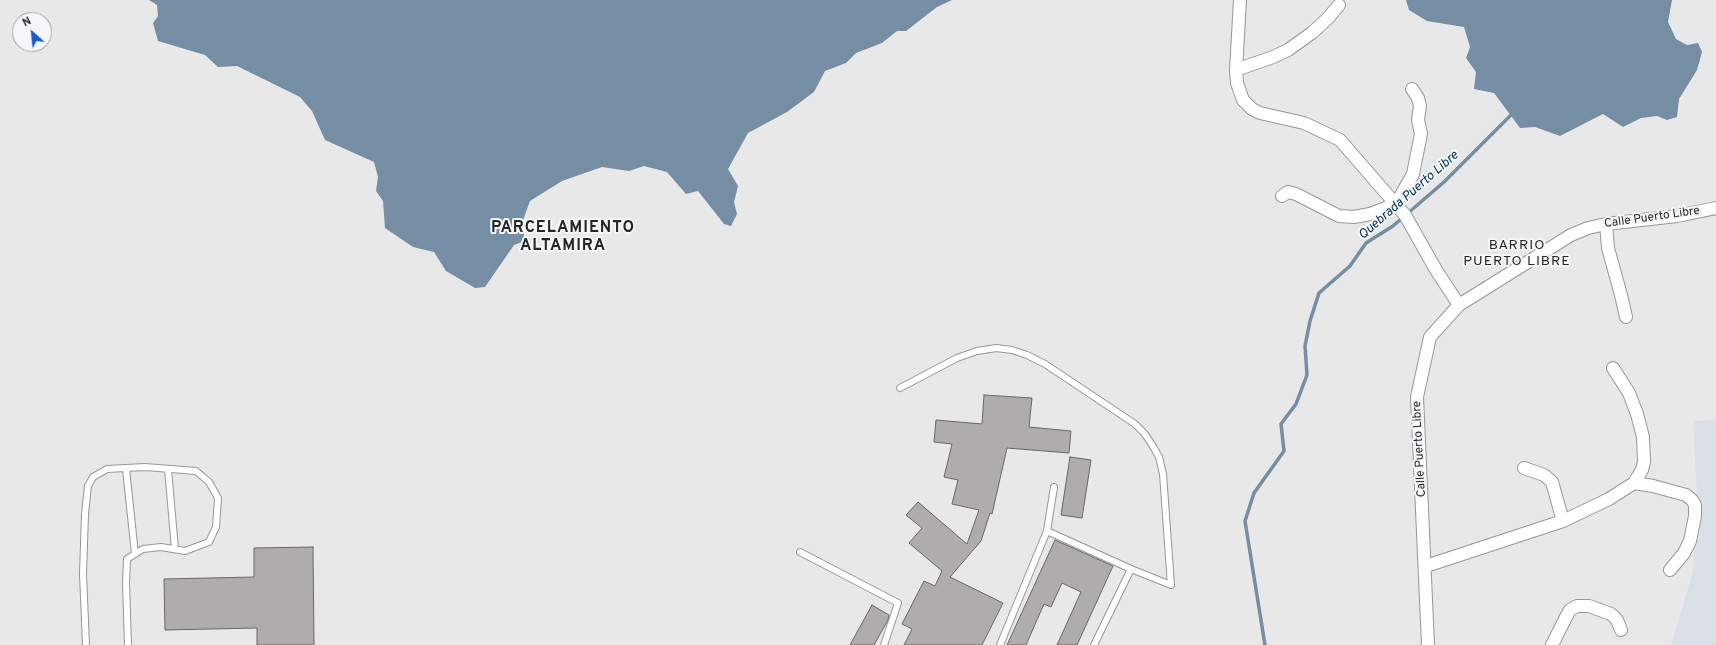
<!DOCTYPE html>
<html>
<head>
<meta charset="utf-8">
<style>
  body { margin:0 }
  #map { position:relative; width:1716px; height:645px; overflow:hidden; background:#e8e8e9; font-family:Overpass,sans-serif }
  canvas { display:block }
  .north { position:absolute; left:12px; top:12px; width:40px; height:40px; box-sizing:border-box; background:#f5f6f7; border:1px solid #a2a3a3; border-radius:50%; rotate:333deg; font-size:11px; font-weight:700; line-height:16px; text-align:center; color:#262626 }
  .north::after { content:''; display:block; margin:auto; width:14px; height:18px; background:#1c5cc7; clip-path:polygon(50% 0,100% 100%,50% 72%,0 100%) }
</style>
</head>
<body>
<div id="map">
<canvas width="1716" height="645"></canvas>
<div class="north">N</div>
</div>
<script>
const g = document.querySelector('canvas').getContext('2d');
g.lineJoin = 'round';
function fill(path, color) {
  g.fillStyle = color;
  g.fill(path, 'evenodd');
}
function toPath(rows) {
  const path = new Path2D();
  for (const r of rows) {
    path.moveTo(r[0], r[1]);
    for (let i = 2; i < r.length; i += 2) path.lineTo(r[i], r[i + 1]);
  }
  return path;
}
function stroke(path, color, width, dash) {
  g.strokeStyle = color;
  g.lineWidth = width;
  g.lineCap = dash ? 'butt' : 'round';
  g.setLineDash(dash || []);
  g.stroke(path);
}
function label(font, color, halo, rows, align = 'center') {
  g.font = font + ' Overpass,sans-serif';
  g.lineWidth = 4;
  g.setLineDash([]);
  g.textBaseline = 'middle';
  g.strokeStyle = halo;
  g.fillStyle = color;
  for (const [text, x, y, turn = 0] of rows) {
    g.save();
    g.translate(x, y);
    g.rotate((+turn || 0) * Math.PI / 180);
    g.textAlign = isNaN(turn) ? turn : align;
    if (halo) g.strokeText(text, 0, 0);
    g.fillText(text, 0, 0);
    g.restore();
  }
}
fill(toPath([
  [1716,420,1716,645,1671,645,1693,572,1697,496,1693,421]
]), '#dbe0e8');
fill(toPath([
  [149,0,952,0,937,7,906,31,897,31,882,43,856,53,846,63,825,71,814,92,787,112,748,133,728,169,738,186,734,202,737,214,731,226,724,224,698,191,686,194,667,172,644,166,629,171,602,167,562,181,530,201,522,223,525,241,514,245,485,287,475,288,446,271,434,252,413,247,385,228,383,201,376,191,378,177,374,162,325,140,312,111,300,97,237,66,218,67,205,55,158,41,153,23,158,16,157,5],
  [1406,0,1672,0,1668,22,1676,39,1687,45,1698,43,1702,52,1697,70,1679,99,1677,117,1667,120,1657,116,1641,118,1623,127,1603,114,1560,136,1535,127,1520,128,1494,93,1474,89,1476,72,1466,58,1470,47,1464,27,1427,21,1409,10]
]), '#758ea4');
stroke(toPath([
  [1265,645,1245,521,1254,493,1284,451,1281,424,1296,404,1307,375,1305,346,1310,321,1319,293,1350,266,1366,243,1393,226,1444,182,1513,113]
]), '#758ea4', 3.5);
const building = toPath([
  [984,395,1032,398,1029,427,1071,431,1069,453,1007,448,992,514,990,513,981,541,950,577,1003,603,982,645,904,645,912,629,902,624,924,581,935,586,942,571,909,543,922,528,906,515,918,502,967,544,979,510,952,504,958,480,944,477,952,444,934,442,936,420,982,424,984,395],
  [1070,457,1091,460,1082,518,1061,515,1070,457],
  [1055,540,1113,566,1077,645,1057,645,1081,592,1062,583,1051,607,1044,604,1026,645,1007,645,1055,540],
  [313,547,314,645,257,645,257,628,165,630,164,579,254,577,254,548,313,547],
  [872,605,889,615,888,620,874,645,850,645,872,605]
]);
fill(building, '#aeadac');
stroke(building, '#686766', 1);
const lane = toPath([
  [900,388,957,358,977,351,996,348,1012,350,1027,355,1045,364,1135,424,1145,434,1154,448,1159,457,1163,474,1171,585,1131,569],
  [126,469,135,554],
  [168,469,175,549],
  [1047,531,1131,569,1094,645],
  [800,552,898,603,884,645],
  [86,645,83,574,85,514,88,486,93,477,107,469,145,467,196,471,209,482,218,498,216,527,209,542,185,551,161,547,143,549,127,559,126,583,128,645],
  [1000,645,1047,531,1054,487]
]);
const street = toPath([
  [1240,0,1236,70,1237,83,1243,100,1252,109,1260,113,1304,123,1340,140,1405,215,1436,270,1459,305],
  [1236,70,1273,57,1288,50,1313,32,1328,18,1339,5],
  [1282,196,1288,192,1296,194,1339,216,1354,217,1370,214,1396,204,1413,174,1421,134,1418,120,1420,106,1418,98,1412,89],
  [1606,224,1608,248,1621,295,1626,317],
  [1524,468,1544,475,1552,482,1563,521],
  [1634,483,1653,486,1686,495,1692,500,1695,505,1695,516,1690,541,1684,553,1670,570],
  [1426,566,1563,521,1609,499,1634,483,1642,470,1644,462,1643,437,1637,414,1629,393,1613,368],
  [1428,645,1417,397,1430,337,1459,305,1571,235,1588,228,1606,224,1677,216,1716,208],
  [1552,645,1566,617,1570,610,1577,606,1589,606,1611,614,1617,620,1621,630]
]);
stroke(lane, '#969798', 8);
stroke(street, '#969798', 14);
stroke(lane, '#fff', 6);
stroke(street, '#fff', 12);
label('12px', '#262626', '#f5f6f7', [
  ["Calle Puerto Libre",1652,218,-8],
  ["Calle Puerto Libre",1420,449,-93]
]);
label('italic 13px', '#012f4f', '#f5f6f7', [
  ["Quebrada Puerto Libre",1409,196,-41]
]);
g.letterSpacing = '1px';
label('14px', '#262626', '#f5f6f7', [
  ["BARRIO",1517,246],
  ["PUERTO LIBRE",1517,262]
]);
g.letterSpacing = '0px';
g.letterSpacing = '1px';
label('bold 16px', '#262626', '#f5f6f7', [
  ["PARCELAMIENTO",563,229],
  ["ALTAMIRA",563,247]
]);
g.letterSpacing = '0px';
</script>
</body>
</html>
